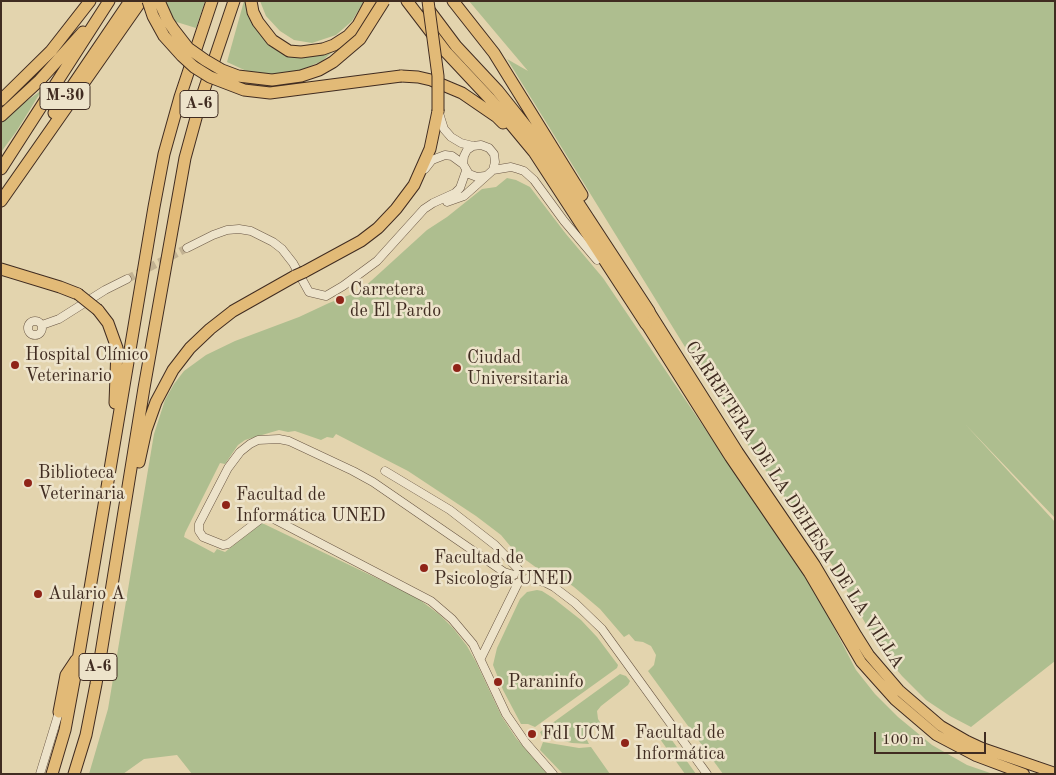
<!DOCTYPE html>
<html>
<head>
<meta charset="utf-8">
<style>
  body { margin:0 }
  #map { position:relative; width:1056px; height:775px; overflow:hidden; background:#e3d4ae; font-family:"Old Standard TT",serif }
  canvas { display:block }
  .frame { position:absolute; inset:0; border:2px solid #402c21; pointer-events:none }
  .scale { position:absolute; left:874px; top:732px; width:112px; height:22px; box-sizing:border-box; border:2px solid #402c21; border-top:0; padding-left:6px; font-size:15px; line-height:18px; white-space:nowrap; color:#402c21; -webkit-text-stroke:4px #ede3ca; paint-order:stroke }
</style>
</head>
<body>
<div id="map">
<canvas width="1056" height="775"></canvas>
<div class="frame"></div>
<div class="scale">100 m</div>
</div>
<script>
const g = document.querySelector('canvas').getContext('2d');
g.lineJoin = 'round';
function fill(path, color) {
  g.fillStyle = color;
  g.fill(path, 'evenodd');
}
function toPath(rows) {
  const path = new Path2D();
  for (const r of rows) {
    if (r.length === 3) {
      path.moveTo(r[0] + r[2], r[1]);
      path.arc(r[0], r[1], r[2], 0, 2 * Math.PI);
      continue;
    }
    path.moveTo(r[0], r[1]);
    for (let i = 2; i < r.length; i += 2) path.lineTo(r[i], r[i + 1]);
  }
  return path;
}
function stroke(path, color, width, dash) {
  g.strokeStyle = color;
  g.lineWidth = width;
  g.lineCap = dash ? 'butt' : 'round';
  g.setLineDash(dash || []);
  g.stroke(path);
}
function label(font, color, halo, rows, align = 'center') {
  g.font = font + ' "Old Standard TT",serif';
  g.lineWidth = 5;
  g.setLineDash([]);
  g.textBaseline = 'middle';
  g.strokeStyle = halo;
  g.fillStyle = color;
  for (const [text, x, y, turn = 0] of rows) {
    g.save();
    g.translate(x, y);
    g.rotate((+turn || 0) * Math.PI / 180);
    g.textAlign = isNaN(turn) ? turn : align;
    if (halo) g.strokeText(text, 0, 0);
    g.fillText(text, 0, 0);
    g.restore();
  }
}
fill(toPath([
  [163,1,205,1,196,28,170,20],
  [244,1,249,1,277,48,309,52,345,41,322,61,287,76,253,74,227,62],
  [260,1,364,1,352,21,336,35,312,43,294,40,280,31,266,16],
  [469,1,1055,1,1055,518,965,424,1055,522,1055,661,971,727,950,716,926,700,902,676,881,651,833,566,754,454,698,368,507,59,528,71],
  [42,90,16,132,1,152,1,119],
  [507,178,516,180,530,187,566,234,603,278,816,593,856,670,875,694,898,717,932,745,967,765,993,774,723,774,648,671,654,665,656,655,651,646,643,642,635,641,629,634,624,637,600,609,574,587,552,571,548,576,516,553,501,535,476,516,408,471,336,434,333,438,327,437,321,440,295,431,288,432,279,430,245,440,238,445,225,464,220,463,185,533,184,537,214,553,217,549,225,552,262,523,416,597,440,615,453,628,467,646,476,662,502,717,516,738,547,774,192,774,177,755,144,759,123,774,89,774,108,709,154,434,165,400,174,384,184,371,206,355,235,341,299,317,329,303,360,291,427,230,447,217,482,189,496,187],
  [537,590,542,591,553,598,581,620,597,637,618,665,617,668,535,727,528,724,521,724,503,690,493,665,497,648,520,599,527,592],
  [620,674,626,676,630,681,628,685,601,706,597,711,598,719,602,725,584,734,589,744,572,743,542,736,540,732],
  [660,728,664,729,696,774,685,774,655,732],
  [543,742,579,748,591,747,610,774,563,774,540,750]
]), '#aebe8f');
stroke(toPath([
  [127,279,187,248]
]), '#c2b292', 8, [8, 4]);
const minor = toPath([
  [439,113,444,129,451,137,461,143,473,146,481,145,489,148,494,154,495,162,493,170,473,188,464,196,447,202],
  [473,146,467,150,464,156,463,164,469,174,477,177,485,176],
  [425,169,432,160,445,155,452,156,463,164],
  [493,170,511,167,518,169,524,171,534,180,564,221,597,260],
  [187,248,213,235,227,230,239,229,251,231,273,242,282,249,293,263,309,292,326,296,343,286,377,261,424,209,433,203,455,193,460,188,466,171],
  [35,328,7],
  [42,325,59,319,105,290,127,279],
  [385,471,450,510,495,545,519,570],
  [514,575,504,572,373,482,353,471,289,441,279,439,258,440,250,444,240,452,228,468,199,524,199,531,203,537,223,545,228,544,262,518,270,517,431,601,452,619,473,644,506,714,526,743,553,774],
  [527,579,544,582,554,587,575,603,602,629,707,774],
  [481,658,518,583],
  [40,774,59,712]
]);
const major = toPath([
  [649,311,738,452,815,565,857,636,869,655,899,690,941,726,967,741,982,748,1055,773],
  [646,324,730,457,809,573,861,662,895,700,936,735,976,756,1024,774]
]);
const highway = toPath([
  [251,1,253,12,258,22,272,40,289,51,301,52,323,49,334,45,348,36,358,25,371,1],
  [407,1,446,52,490,99,534,152,646,324],
  [453,1,494,53,582,195],
  [429,10,456,46,498,91,537,140,649,311],
  [401,76,418,77,431,80,462,93,497,117,503,123],
  [1,100,51,51,90,1],
  [54,113,130,1],
  [1,116,40,80,83,32],
  [1,169,109,1],
  [1,201,141,1],
  [1,269,60,287,78,294],
  [304,272,361,241,378,228,396,209,414,185,430,149,438,111],
  [98,310,108,323,117,348,115,403],
  [139,462,146,430,156,402,173,370,190,348,210,329,233,311,295,276],
  [59,712,66,675,76,660],
  [52,774,65,730,79,654,154,207,164,154,180,97,212,1],
  [74,774,86,735,96,684,144,388,185,158,202,96,234,1]
]);
stroke(minor, '#695644', 9);
stroke(major, '#402c21', 12);
stroke(highway, '#402c21', 13);
stroke(minor, '#ede3ca', 8);
stroke(major, '#e2ba77', 10);
stroke(highway, '#e2ba77', 11);
const highwayBridge = toPath([
  [148,1,153,16,164,36,182,56,194,67,210,77,244,90,270,93,401,76],
  [159,1,168,21,174,30,188,48,205,60,222,70,238,76,272,80,301,76,319,70,333,62,360,39,384,1],
  [428,1,438,76,438,111],
  [295,276,304,272],
  [78,294,98,310]
]);
stroke(highwayBridge, '#402c21', 13, []);
stroke(highwayBridge, '#e2ba77', 11);
for (const [x, y, r, color] of [
  [340,300,5,"#8f2418"],
  [15,365,5,"#8f2418"],
  [457,368,5,"#8f2418"],
  [28,483,5,"#8f2418"],
  [226,505,5,"#8f2418"],
  [424,568,5,"#8f2418"],
  [38,594,5,"#8f2418"],
  [498,682,5,"#8f2418"],
  [532,734,5,"#8f2418"],
  [625,743,5,"#8f2418"]
]) {
  const dot = new Path2D();
  dot.arc(x, y, r, 0, 2 * Math.PI);
  g.fillStyle = color;
  g.fill(dot);
  stroke(dot, '#ede3ca', 2);
}
for (const [x, y, w] of [
  [65,96,50],
  [199,104,38],
  [98,667,38]
]) {
  const box = new Path2D();
  box.roundRect(x - w / 2, y - 13.5, w, 27, 4);
  g.fillStyle = '#ede3ca';
  g.fill(box);
  stroke(box, '#402c21', 1);
}
label('bold 16px', '#402c21', null, [
  ["M-30",65,96],
  ["A-6",199,104],
  ["A-6",98,667]
]);
label('18px', '#402c21', '#ede3ca', [
  ["Carretera",350,290],
  ["de El Pardo",350,311],
  ["Hospital Clínico",25,355],
  ["Veterinario",25,376],
  ["Ciudad",467,358],
  ["Universitaria",467,379],
  ["Biblioteca",38,473],
  ["Veterinaria",38,494],
  ["Facultad de",236,495],
  ["Informática UNED",236,516],
  ["Facultad de",434,558],
  ["Psicología UNED",434,579],
  ["Aulario A",48,594],
  ["Paraninfo",508,682],
  ["Facultad de",635,733],
  ["Informática",635,754],
  ["FdI UCM",542,734]
], 'left');
label('18px', '#402c21', '#ede3ca', [
  ["CARRETERA DE LA DEHESA DE LA VILLA",794,505,57]
]);
</script>
</body>
</html>
